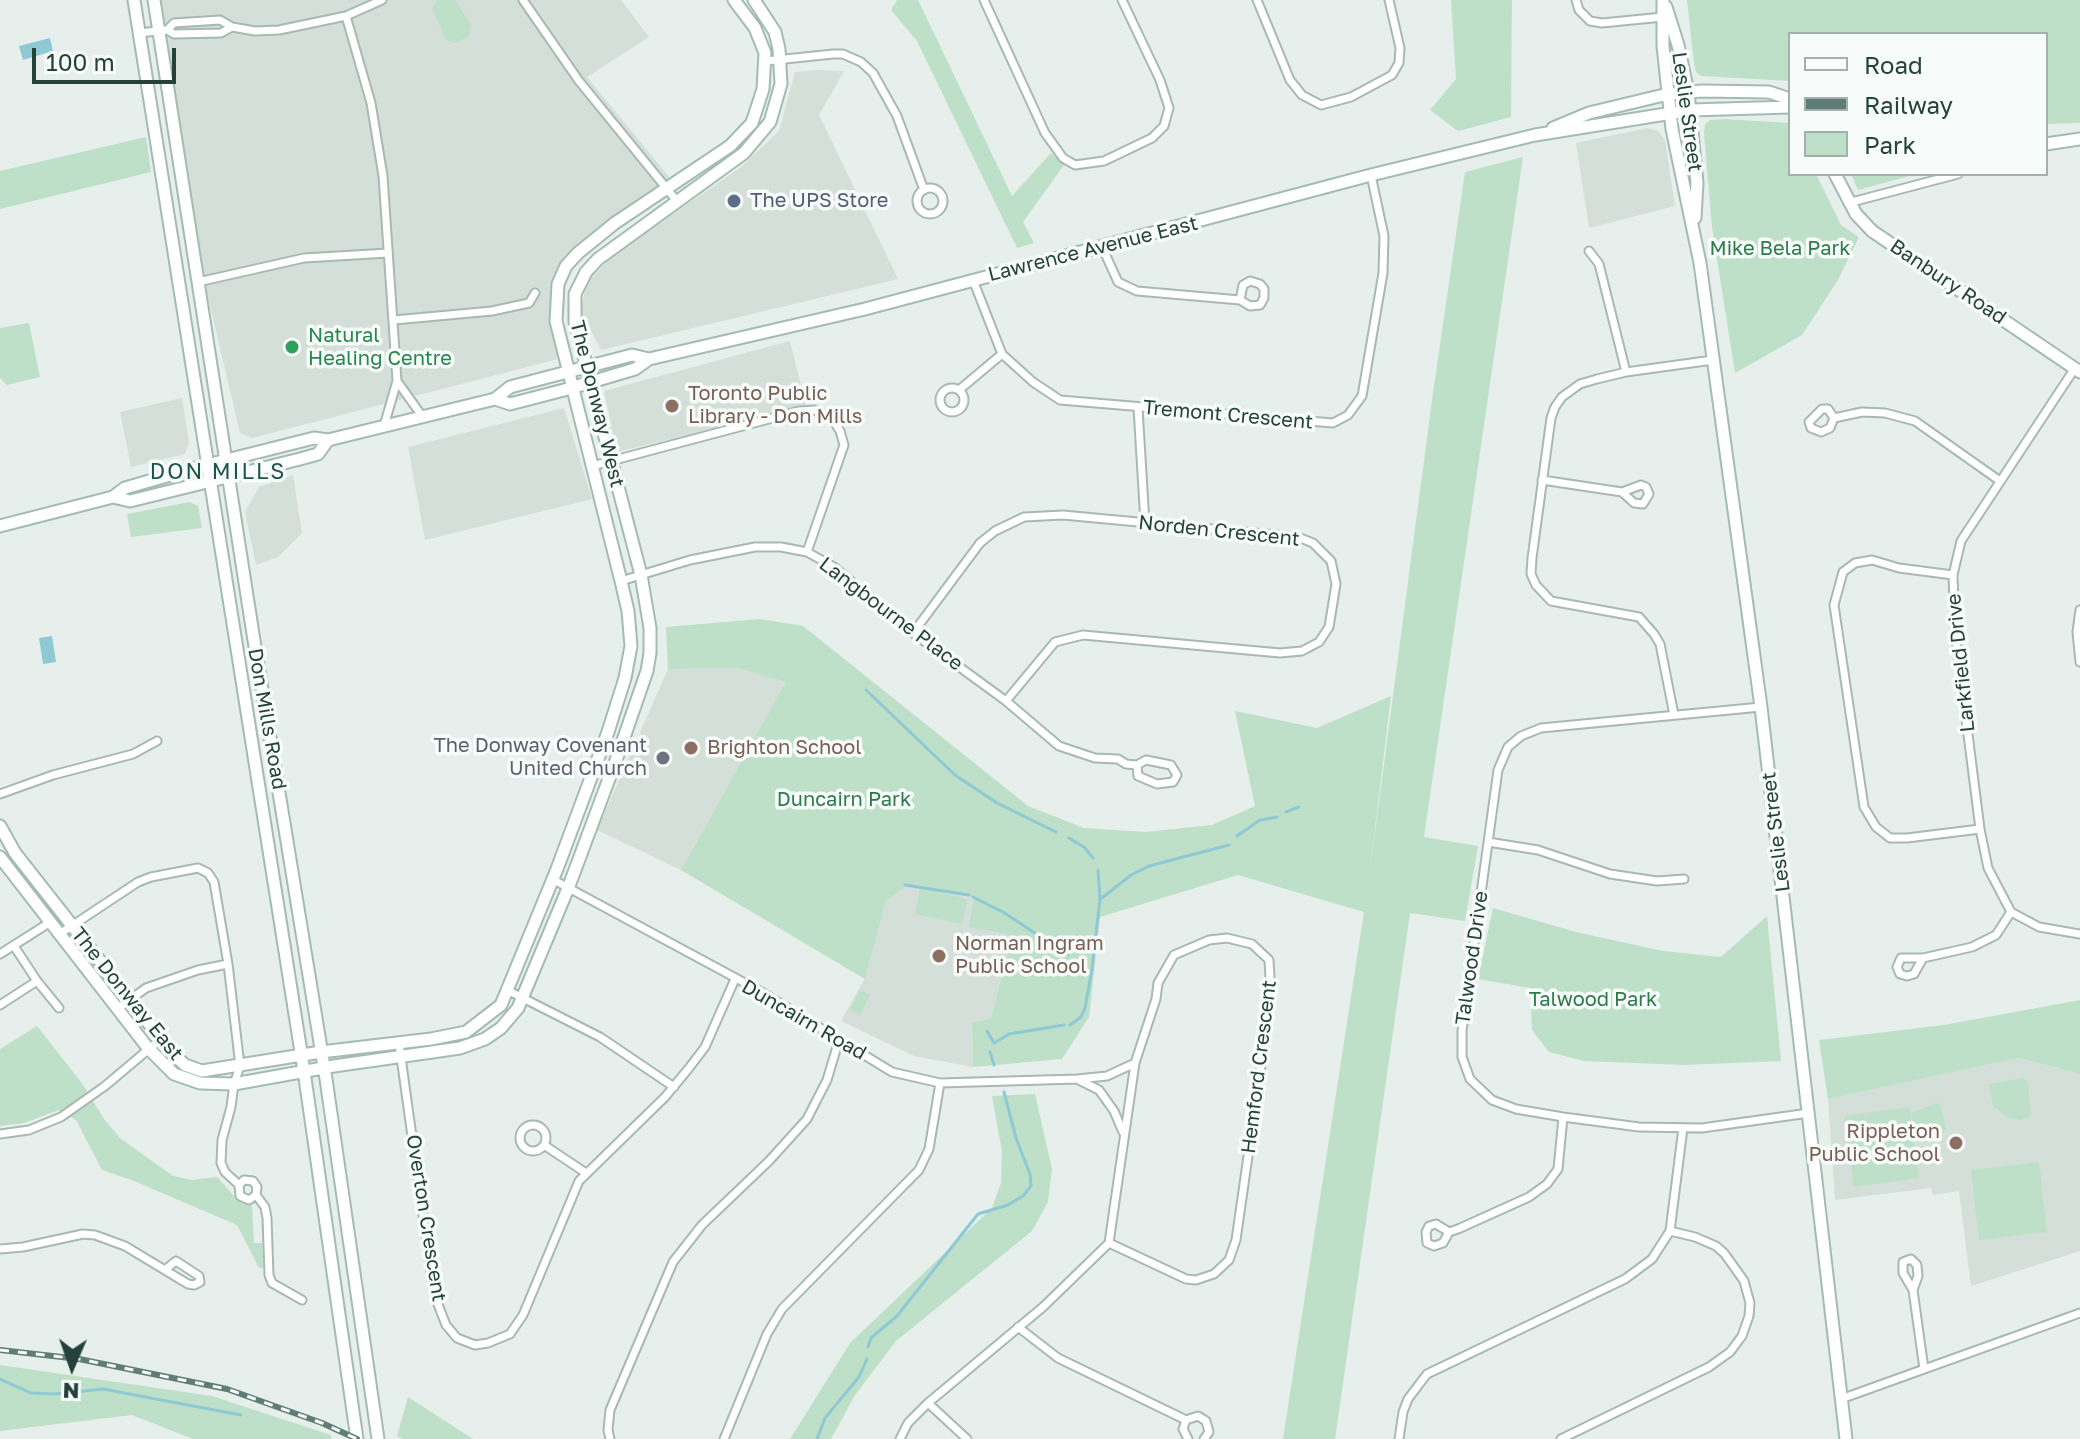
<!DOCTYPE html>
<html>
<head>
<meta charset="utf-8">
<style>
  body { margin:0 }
  #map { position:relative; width:2080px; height:1439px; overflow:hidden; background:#e6efeb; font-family:"Golos Text",sans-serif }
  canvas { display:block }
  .legend { position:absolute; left:1788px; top:32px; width:260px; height:144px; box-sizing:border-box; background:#f7fbf9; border:2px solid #a3b1ad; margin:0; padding:10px 14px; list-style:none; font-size:24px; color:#24423a }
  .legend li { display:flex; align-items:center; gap:16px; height:40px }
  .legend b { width:40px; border:2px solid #a3b1ad }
  .north { position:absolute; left:32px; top:1327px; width:80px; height:80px; -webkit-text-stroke:6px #f7fbf9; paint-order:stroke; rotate:182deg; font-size:22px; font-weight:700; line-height:32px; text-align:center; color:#24423a }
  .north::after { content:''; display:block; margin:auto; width:28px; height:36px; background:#24423a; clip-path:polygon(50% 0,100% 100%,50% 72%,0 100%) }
  .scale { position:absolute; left:32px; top:48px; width:144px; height:36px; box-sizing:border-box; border:4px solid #24423a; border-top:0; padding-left:10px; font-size:24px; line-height:28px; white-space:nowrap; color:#24423a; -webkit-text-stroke:6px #f7fbf9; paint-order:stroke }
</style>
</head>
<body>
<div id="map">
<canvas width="2080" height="1439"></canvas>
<ul class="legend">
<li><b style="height:10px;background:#fff"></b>Road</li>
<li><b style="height:10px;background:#5f7d75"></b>Railway</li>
<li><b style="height:22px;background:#bfe0c8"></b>Park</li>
</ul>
<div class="north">N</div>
<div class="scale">100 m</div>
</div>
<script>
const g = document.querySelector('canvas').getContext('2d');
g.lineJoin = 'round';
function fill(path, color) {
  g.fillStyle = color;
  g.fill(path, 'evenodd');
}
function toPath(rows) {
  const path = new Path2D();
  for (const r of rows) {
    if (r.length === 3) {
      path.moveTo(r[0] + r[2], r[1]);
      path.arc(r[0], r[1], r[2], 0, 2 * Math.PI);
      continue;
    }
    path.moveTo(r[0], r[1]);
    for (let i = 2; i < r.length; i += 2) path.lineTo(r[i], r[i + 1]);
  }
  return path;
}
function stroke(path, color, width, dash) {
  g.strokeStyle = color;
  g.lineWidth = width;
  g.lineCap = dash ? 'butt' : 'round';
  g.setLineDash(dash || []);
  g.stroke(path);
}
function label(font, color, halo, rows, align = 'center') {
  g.font = font + ' "Golos Text",sans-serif';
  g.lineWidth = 7;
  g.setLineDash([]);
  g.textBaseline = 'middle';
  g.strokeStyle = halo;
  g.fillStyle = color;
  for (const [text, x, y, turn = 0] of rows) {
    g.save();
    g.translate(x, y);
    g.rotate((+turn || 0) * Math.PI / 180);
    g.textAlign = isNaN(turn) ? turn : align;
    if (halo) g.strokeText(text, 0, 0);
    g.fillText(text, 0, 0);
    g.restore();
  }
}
fill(toPath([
  [161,0,621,0,649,37,587,77,670,178,648,201,570,256,553,283,549,314,562,358,252,438,240,433,205,284],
  [817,70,844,71,819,115,898,279,601,350,581,311,586,284,610,258,741,167,779,131,795,72],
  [1647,128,1658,131,1665,140,1675,206,1589,228,1576,143],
  [790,341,806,406,617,452,604,391],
  [182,398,189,443,185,454,131,467,120,412],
  [564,408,592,499,425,540,408,447],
  [293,475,302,533,278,557,256,565,245,512,259,487],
  [738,668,787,682,681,870,597,830,668,669],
  [907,886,974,897,1012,934,991,1018,972,1023,973,1067,914,1056,841,1021,865,978,886,901],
  [2019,1058,2080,1074,2080,1251,1971,1286,1959,1191,1933,1195,1931,1188,1835,1200,1828,1099]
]), '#d4dfda');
fill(toPath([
  [437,0,455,0,471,25,469,36,456,43,446,40,432,8],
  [897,0,918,0,1012,196,1051,153,1064,165,1023,222,1034,243,1017,248,917,41,891,10],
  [1451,0,1512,0,1511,117,1458,131,1430,110,1456,79],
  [1687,0,2080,0,2080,123,2046,124,2046,34,1790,34,1790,81,1701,76,1696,72,1694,63],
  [1724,119,1790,123,1790,174,1816,174,1841,225,1859,237,1838,280,1802,335,1735,373,1712,227,1704,133,1705,125,1710,120],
  [146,137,151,172,0,209,0,171],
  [1523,157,1424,837,1478,846,1465,921,1410,913,1335,1439,1283,1439,1364,912,1238,875,1100,917,1089,1017,1062,1059,973,1067,972,1023,991,1018,1012,935,969,927,974,897,933,891,968,899,962,924,915,914,920,888,907,886,886,901,865,979,681,870,786,682,738,668,668,669,666,627,760,619,803,626,1028,806,1084,828,1146,832,1212,825,1255,806,1235,711,1317,728,1391,696,1370,870,1432,400,1465,172],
  [1851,174,1917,174,1858,190],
  [29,323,40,377,7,385,0,378,0,328],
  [190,502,198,506,202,528,131,537,127,514],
  [1493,908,1576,932,1663,951,1721,957,1767,916,1781,1061,1684,1065,1584,1061,1549,1052,1532,1030,1530,988,1478,979],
  [860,990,870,995,860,1015,850,1009],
  [2080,1000,2080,1074,2019,1058,1828,1099,1819,1040,1944,1025],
  [37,1026,84,1086,104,1119,120,1138,173,1176,192,1180,217,1177,235,1197,252,1206,254,1243,262,1243,263,1268,259,1268,237,1225,134,1181,102,1170,76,1120,59,1110,24,1123,0,1126,0,1049],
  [2023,1078,2028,1082,2031,1116,2021,1120,2008,1118,1993,1106,1989,1084],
  [1035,1094,1052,1169,1048,1202,1032,1231,896,1341,855,1395,831,1439,790,1439,850,1343,992,1208,1001,1183,1002,1152,992,1096],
  [1936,1103,1940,1104,1946,1128,1944,1133,1915,1138,1911,1113],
  [1909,1107,1919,1178,1854,1187,1844,1116],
  [2039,1162,2047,1232,1979,1240,1971,1170],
  [0,1365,212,1396,331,1435,331,1439,193,1439,132,1415,0,1431],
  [408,1397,473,1439,403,1439,397,1436]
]), '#bfe0c8');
fill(toPath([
  [50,38,53,51,23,60,19,46],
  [52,636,56,662,43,664,39,638]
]), '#8ec9d4');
stroke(toPath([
  [866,690,955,775,997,803,1056,832],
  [1286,812,1299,807],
  [1237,836,1260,820,1277,817],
  [1069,838,1084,847,1093,858],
  [905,885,969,895],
  [973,897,1003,912,1068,955],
  [1102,898,1131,875,1149,866,1229,845],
  [1070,1025,1081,1017,1085,1008,1092,969,1100,899,1098,870],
  [987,1031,994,1043,1009,1034,1064,1025],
  [990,1052,994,1065],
  [868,1347,871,1338,897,1316,978,1214,1008,1205,1023,1196,1031,1186,1030,1174,1016,1138,1004,1092],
  [0,1379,31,1393,55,1394,103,1389,241,1415],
  [817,1439,825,1418,859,1377,867,1359]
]), '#8ec9d4', 3);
const street = toPath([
  [523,0,579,81,676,200],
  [984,0,1045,133,1063,158,1075,165,1104,161,1152,138,1164,126,1169,108,1160,80,1122,0],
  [1257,0,1290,80,1302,95,1321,105,1351,97,1392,75,1399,63,1400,48,1389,0],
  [1576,0,1579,10,1590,21,1602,23,1663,17],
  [346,16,371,103,383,176,397,381,384,426],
  [167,30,174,23,220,20,232,27,255,31,279,30,346,16,382,0],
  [139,33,167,30,174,34,221,33,232,27],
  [766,61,833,54,843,54,861,62,873,73,897,116,924,190],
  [930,201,13],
  [1848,203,1958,174],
  [1102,247,1118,282,1137,291,1240,300,1250,306,1260,305,1264,298,1264,289,1260,284,1250,281,1243,285,1240,300],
  [1589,251,1599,264,1626,372],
  [973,280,1002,354,1033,382,1060,400,1333,423,1348,415,1362,396,1383,273,1384,236,1371,175],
  [198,282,304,258,388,253],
  [394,320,492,311,529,303,535,293],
  [2075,368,1961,541,1953,575,1955,632,1980,829,1988,868,2011,912,2039,927,2080,934],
  [397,381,422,416],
  [952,400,12],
  [959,390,1002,354],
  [1138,408,1145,523],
  [1834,418,1830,428,1821,432,1811,428,1809,422,1822,409,1828,409,1834,418,1862,412,1885,413,1915,421,2000,481],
  [592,466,799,411,815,410,833,420,840,431,844,445,807,552],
  [1542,480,1622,492,1634,503,1643,504,1649,494,1646,487,1641,485,1622,492],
  [1953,575,1899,568,1872,560,1855,563,1843,572,1834,605,1864,807,1876,827,1890,838,1907,838,1980,829],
  [621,581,690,560,755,547,781,547,807,552,834,567,913,633,1006,701,1059,746,1095,758,1118,759,1126,764,1137,765,1146,760,1171,765,1177,775,1173,782,1157,784,1138,776,1137,765],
  [2080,610,2077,632,2080,662],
  [913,633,980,543,995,531,1024,517,1063,515,1298,537,1313,543,1331,561,1336,584,1329,627,1319,642,1302,651,1280,653,1083,635,1055,642,1006,701],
  [1761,707,1541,728,1521,736,1508,747,1498,770,1462,1031,1462,1057,1470,1079,1492,1100,1516,1109,1563,1117,1639,1127,1702,1128,1809,1113],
  [1674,715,1660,644,1654,634,1639,617,1551,601,1536,585,1531,574,1532,558,1551,418,1555,407,1562,397,1580,384,1597,379,1626,372,1713,360],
  [0,794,53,775,133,754,157,741],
  [1488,842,1538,850,1610,874,1657,881,1684,879],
  [552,879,758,990,892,1072,940,1083,1077,1079,1107,1076,1135,1063],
  [58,935,138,882,151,877,198,868,208,873,214,882,228,964,240,1066,234,1084,231,1107,222,1140,221,1163,225,1172,239,1185,240,1196,249,1200,256,1195,257,1187,253,1181,244,1180,239,1185],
  [14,946,37,981,59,1008],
  [0,954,49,923],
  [1923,958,1914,974,1907,976,1900,974,1897,967,1901,958,1923,958,1972,947,1996,935,2011,912],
  [509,991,600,1037,674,1087],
  [0,1005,37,981],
  [117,1009,146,988,198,970,228,964],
  [399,1043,434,1294,446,1325,457,1338,475,1345,488,1343,510,1334,523,1315,579,1181,665,1097,689,1068,705,1047,735,979],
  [1079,1080,1099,1090,1114,1111,1123,1132],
  [533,1138,13],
  [0,1134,29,1130,61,1117,105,1086,162,1038],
  [544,1145,586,1173],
  [256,1195,265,1207,267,1218,269,1275,272,1283,302,1300],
  [1449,1232,1443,1243,1434,1246,1427,1243,1426,1232,1429,1226,1436,1224,1449,1232,1458,1229,1529,1197,1547,1184,1558,1169,1563,1117],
  [0,1249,23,1247,83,1234,95,1235,125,1246,188,1284,194,1285,200,1282,199,1276,176,1261,166,1269],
  [1913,1290,1903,1273,1903,1262,1911,1259,1917,1265,1918,1276,1913,1290,1924,1369],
  [1018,1327,1058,1358,1186,1420],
  [1841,1399,2080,1313],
  [928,1403,967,1439],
  [1186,1420,1198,1416,1206,1421,1209,1432,1204,1439],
  [1186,1420,1183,1429,1188,1439],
  [610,1439,608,1430,610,1410,673,1262,702,1225,769,1161,807,1119,827,1080,839,1040],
  [724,1439,767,1334,782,1309,919,1170,929,1149,940,1083],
  [900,1439,908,1423,928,1403,1043,1307,1109,1243,1135,1063,1156,999,1158,983,1174,955,1209,940,1227,938,1252,944,1269,960,1271,995,1236,1240,1229,1260,1214,1274,1196,1280,1186,1279,1109,1243],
  [1399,1439,1403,1412,1408,1399,1427,1374,1625,1279,1652,1259,1670,1231,1683,1128],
  [1561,1439,1709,1367,1730,1352,1742,1336,1749,1316,1750,1303,1744,1281,1737,1271,1724,1253,1716,1246,1695,1237,1670,1231]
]);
const secondary = toPath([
  [134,0,304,1071,357,1439],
  [154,0,253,634,326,1079,378,1439],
  [1663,0,1663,46,1672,129,1700,263,1761,707,1846,1439],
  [1666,7,1678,45,1688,92,1697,183,1695,218],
  [1553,128,1589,113,1668,94,1702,91,1769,92,1790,99],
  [2046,144,2080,139],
  [1835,174,1856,214,1872,231,2080,372],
  [495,399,510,404,564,390,635,369,649,359],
  [113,497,130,501,300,459,318,454,328,440],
  [0,526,113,497,125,488,191,469,314,438,328,440,495,399,510,387,632,355,649,359,865,309,1371,175,1535,135,1691,110,1790,107],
  [0,826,15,853,173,1054,185,1065,202,1071,321,1052,431,1039,466,1032,501,1005,557,869,608,732,625,678,631,646,628,611,621,581,556,321,558,284,566,266,578,253,615,223,730,146,752,123,763,89,765,53,755,28,734,0],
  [0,857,148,1048,174,1074,200,1083,234,1084,334,1066,460,1048,485,1039,501,1028,518,1008,569,886,619,752,647,671,650,653,650,628,641,575,575,322,575,294,586,272,598,259,744,153,770,122,781,84,779,49,775,32,754,0]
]);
stroke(street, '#a8b8b2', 11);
stroke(secondary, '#a4bbb3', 15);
stroke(street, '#fff', 7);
stroke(secondary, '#fff', 11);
const rail = toPath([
  [0,1350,79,1359,227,1389,322,1423,357,1439]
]);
stroke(rail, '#5f7d75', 6);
stroke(rail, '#f7fbf9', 3, [9]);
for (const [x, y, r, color] of [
  [734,201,8,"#5c6f8a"],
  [292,347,8,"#2e9e5b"],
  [672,406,8,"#8d6e63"],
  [691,748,8,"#8d6e63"],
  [663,758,8,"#6b7280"],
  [939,956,8,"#8d6e63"],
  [1956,1143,8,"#8d6e63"]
]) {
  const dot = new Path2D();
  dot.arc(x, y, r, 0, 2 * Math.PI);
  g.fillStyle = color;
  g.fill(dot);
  stroke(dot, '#f7fbf9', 3);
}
label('20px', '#24423a', '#f7fbf9', [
  ["Leslie Street",1687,112,82],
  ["Lawrence Avenue East",1093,249,-14],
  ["Banbury Road",1948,282,34],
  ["The Donway West",597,404,76],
  ["Tremont Crescent",1228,415,5],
  ["Norden Crescent",1219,531,6],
  ["Langbourne Place",891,614,37],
  ["Larkfield Drive",1961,663,-96],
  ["Don Mills Road",267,719,80],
  ["Leslie Street",1776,832,-97],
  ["Talwood Drive",1472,958,-82],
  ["The Donway East",127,994,51],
  ["Duncairn Road",804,1020,30],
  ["Hemford Crescent",1259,1067,-83],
  ["Overton Crescent",426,1218,81]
]);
label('20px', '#4e5e75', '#f7fbf9', [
  ["The UPS Store",750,201]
], 'left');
label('20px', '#2d7a4b', '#f7fbf9', [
  ["Mike Bela Park",1780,249],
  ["Duncairn Park",844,800],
  ["Talwood Park",1593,1000]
]);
label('20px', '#27864d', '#f7fbf9', [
  ["Natural",308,336],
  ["Healing Centre",308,359]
], 'left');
label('20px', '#785e54', '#f7fbf9', [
  ["Toronto Public",688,394],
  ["Library - Don Mills",688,417],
  ["Brighton School",707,748],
  ["Norman Ingram",955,944],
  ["Public School",955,967],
  ["Rippleton",1940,1132,"right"],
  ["Public School",1940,1155,"right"]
], 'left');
label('20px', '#5b616d', '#f7fbf9', [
  ["The Donway Covenant",647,746],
  ["United Church",647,769]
], 'right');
g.letterSpacing = '2px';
label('22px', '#1f5548', '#f7fbf9', [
  ["DON MILLS",218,472]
]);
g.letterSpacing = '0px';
</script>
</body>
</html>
